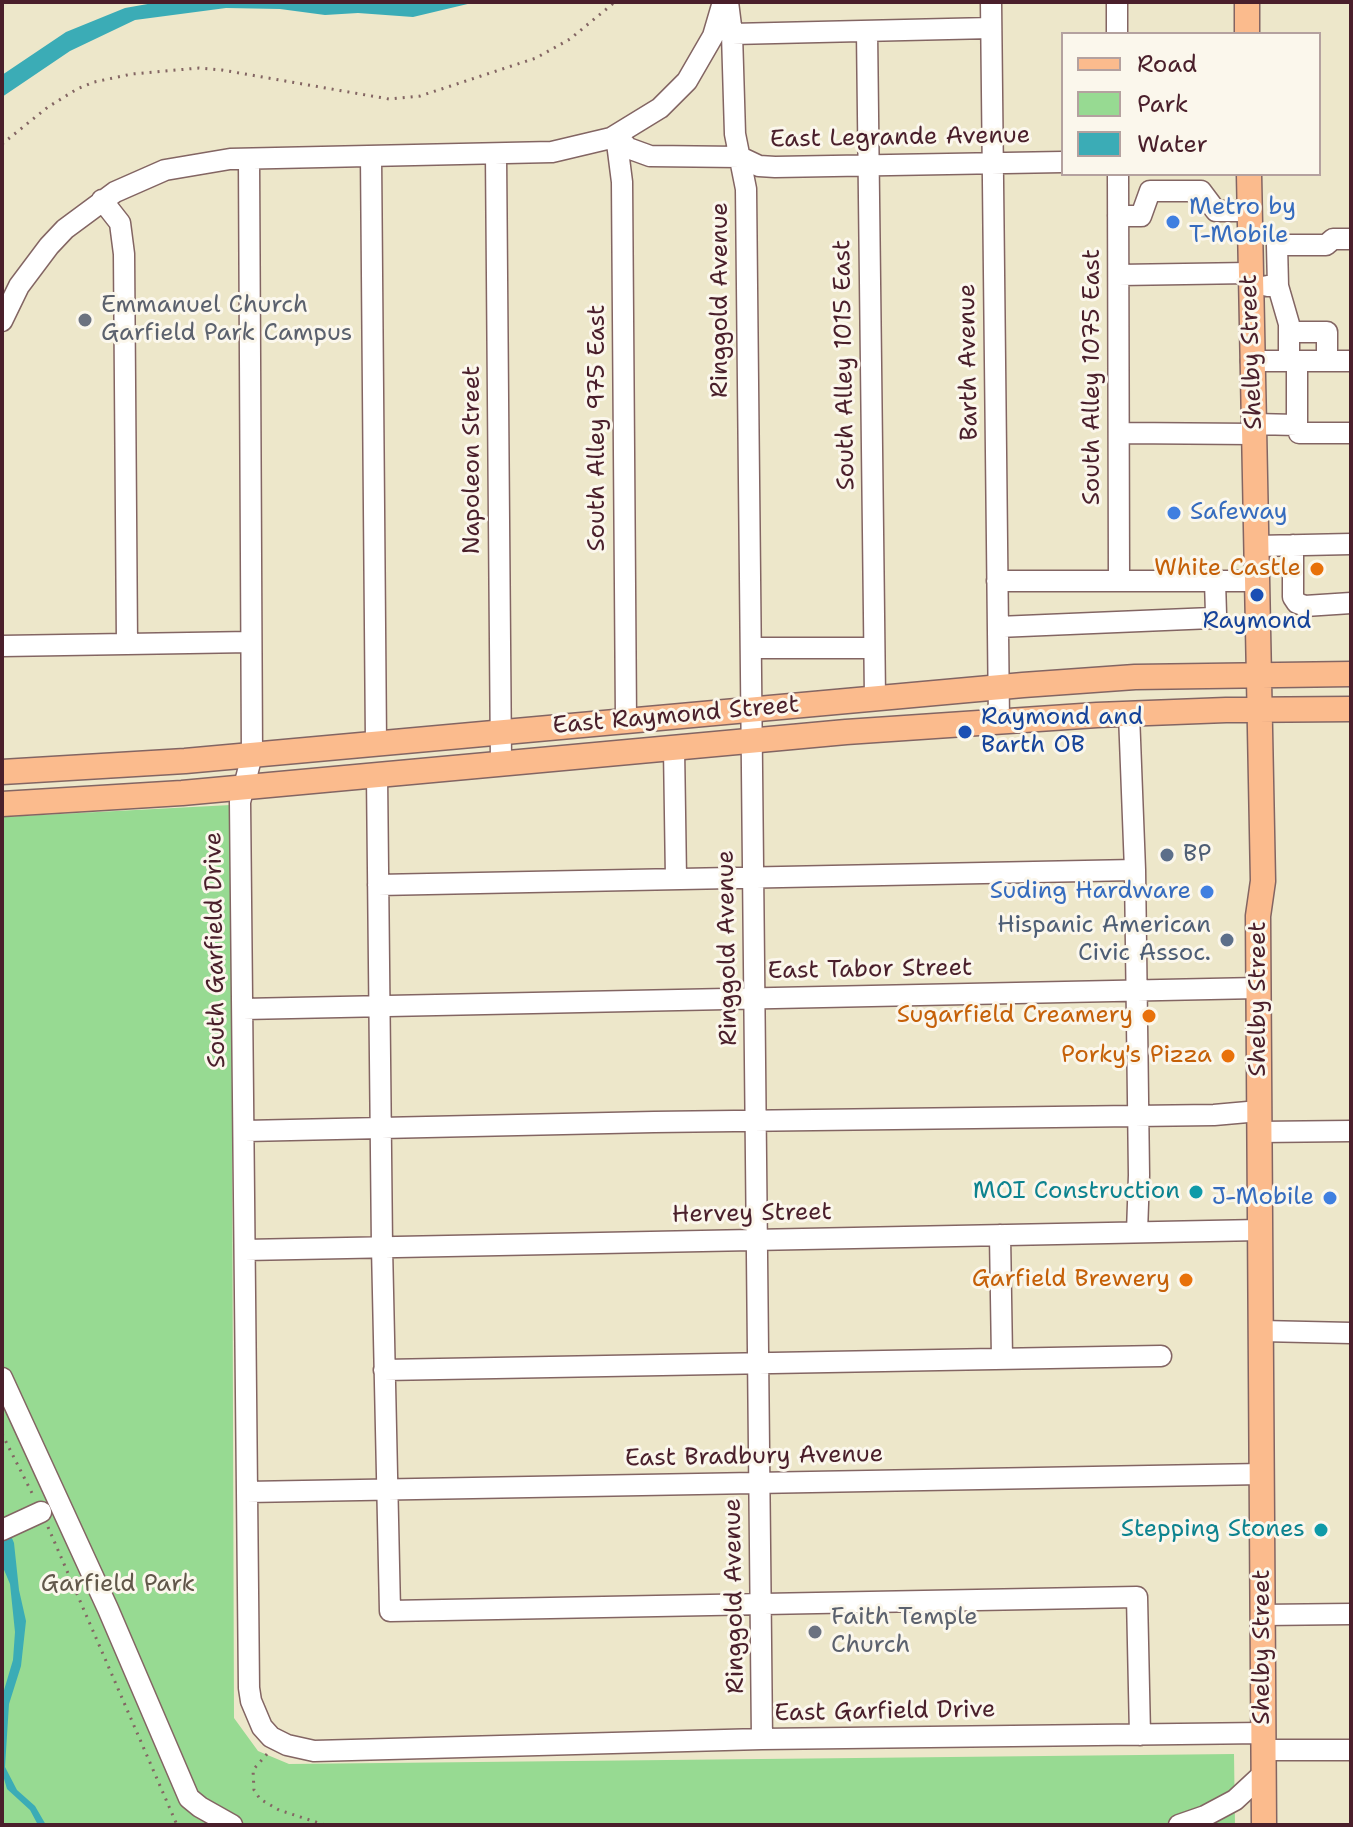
<!DOCTYPE html>
<html>
<head>
<meta charset="utf-8">
<style>
  body { margin:0 }
  #map { position:relative; width:1353px; height:1827px; overflow:hidden; background:#ede7ca; font-family:"Shantell Sans",sans-serif }
  canvas { display:block }
  .frame { position:absolute; inset:0; border:4px solid #4a1f2b; pointer-events:none }
  .legend { position:absolute; left:1061px; top:32px; width:260px; height:144px; box-sizing:border-box; background:#fbf7ec; border:2px solid #b4a19f; margin:0; padding:10px 14px; list-style:none; font-size:24px; color:#4a1f2b }
  .legend li { display:flex; align-items:center; gap:16px; height:40px }
  .legend b { width:40px; border:2px solid #b4a19f }
</style>
</head>
<body>
<div id="map">
<canvas width="1353" height="1827"></canvas>
<div class="frame"></div>
<ul class="legend">
<li><b style="height:10px;background:#fbbb8d"></b>Road</li>
<li><b style="height:22px;background:#97da92"></b>Park</li>
<li><b style="height:22px;background:#3bacb6"></b>Water</li>
</ul>
</div>
<script>
const g = document.querySelector('canvas').getContext('2d');
g.lineJoin = 'round';
function fill(path, color) {
  g.fillStyle = color;
  g.fill(path, 'evenodd');
}
function toPath(rows) {
  const path = new Path2D();
  for (const r of rows) {
    path.moveTo(r[0], r[1]);
    for (let i = 2; i < r.length; i += 2) path.lineTo(r[i], r[i + 1]);
  }
  return path;
}
function stroke(path, color, width, dash) {
  g.strokeStyle = color;
  g.lineWidth = width;
  g.lineCap = dash ? 'butt' : 'round';
  g.setLineDash(dash || []);
  g.stroke(path);
}
function label(font, color, halo, rows, align = 'center') {
  g.font = font + ' "Shantell Sans",sans-serif';
  g.lineWidth = 6;
  g.setLineDash([]);
  g.textBaseline = 'middle';
  g.strokeStyle = halo;
  g.fillStyle = color;
  for (const [text, x, y, turn = 0] of rows) {
    g.save();
    g.translate(x, y);
    g.rotate((+turn || 0) * Math.PI / 180);
    g.textAlign = isNaN(turn) ? turn : align;
    if (halo) g.strokeText(text, 0, 0);
    g.fillText(text, 0, 0);
    g.restore();
  }
}
fill(toPath([
  [231,805,234,1718,258,1751,289,1764,1234,1754,1235,1825,2,1825,2,817]
]), '#97da92');
fill(toPath([
  [159,2,476,2,413,17,358,13,325,15,280,9,226,8,135,20,70,51,2,97,2,75,66,32,125,8],
  [2,1514,14,1543,19,1590,26,1621,21,1666,9,1704,5,1767,17,1790,35,1806,46,1825,38,1825,30,1810,7,1789,2,1772,2,1697,13,1660,15,1632,10,1584,2,1565]
]), '#3bacb6');
const minor = toPath([
  [728,2,732,34,735,134,746,189,762,1739],
  [991,2,999,722],
  [1117,2,1117,34],
  [867,31,875,698],
  [732,34,991,28],
  [616,135,622,182,626,720],
  [616,135,628,148,650,156,740,157],
  [496,154,501,764],
  [371,156,376,743],
  [740,157,759,166,775,167,1063,162],
  [249,159,252,755,240,802,249,1688,251,1701,262,1727,271,1737,287,1745,314,1751,762,1739,1263,1733],
  [1118,174,1119,579],
  [102,200,120,223,124,254,127,644],
  [1118,216,1141,216,1150,191,1201,191,1216,211,1249,211],
  [1119,275,1250,273],
  [1267,286,1278,286,1289,324,1289,361],
  [1278,286,1277,245,1326,245,1333,239,1351,239],
  [2,321,19,286,49,246,65,229,115,192,165,170,230,159,552,152,611,138,660,108,687,81,713,36,723,2],
  [1289,332,1327,332,1327,361],
  [1251,361,1351,361],
  [1254,424,1297,425,1297,361],
  [1297,425,1299,433,1351,433],
  [1120,433,1255,434],
  [1293,545,1293,597,1297,603,1305,606,1351,603],
  [1257,546,1351,544],
  [997,581,1215,581,1216,614,1212,618,998,627],
  [1215,581,1257,581],
  [2,646,251,642],
  [751,648,874,648],
  [1129,714,1135,870,1139,1175,1137,1232],
  [674,748,676,879],
  [377,775,382,1247,390,1611,1137,1597,1140,1735],
  [378,885,1135,870],
  [243,1009,1258,988],
  [245,1131,654,1122,1214,1115,1259,1111],
  [1259,1132,1351,1131],
  [1000,1235,1002,1358],
  [245,1250,1260,1230],
  [1261,1331,1351,1333],
  [384,1370,1161,1356],
  [2,1378,108,1609,189,1798,200,1807,232,1825],
  [247,1492,1262,1474],
  [2,1530,41,1512],
  [1262,1615,1351,1614],
  [1263,1750,1351,1750],
  [1179,1825,1205,1816,1235,1800,1263,1774]
]);
const major = toPath([
  [1247,2,1247,34],
  [1249,174,1263,881,1258,916,1264,1825],
  [2,772,185,761,1023,685,1135,677,1351,674],
  [2,804,182,793,846,732,1097,715,1226,710,1351,709]
]);
stroke(minor, '#836563', 23);
stroke(major, '#836563', 27);
stroke(toPath([
  [2,144,48,107,77,89,94,82,132,74,199,68,222,70,389,99,420,96,536,58,570,39,615,2],
  [2,1434,33,1495],
  [48,1527,177,1825],
  [267,1754,253,1770,254,1790,260,1799,279,1810,325,1825]
]), '#836563', 3, [2, 6]);
stroke(minor, '#fff', 20);
stroke(major, '#fbbb8d', 24);
for (const [x, y, r, color] of [
  [1173,222,8,"#3f7fe0"],
  [85,320,8,"#6b7280"],
  [1174,513,8,"#3f7fe0"],
  [1317,569,8,"#e8710a"],
  [1257,595,8,"#1a4fb4"],
  [965,732,8,"#1a4fb4"],
  [1167,855,8,"#5c6f8a"],
  [1207,892,8,"#3f7fe0"],
  [1227,940,8,"#5c6f8a"],
  [1149,1016,8,"#e8710a"],
  [1228,1056,8,"#e8710a"],
  [1196,1192,8,"#0f9aa8"],
  [1330,1198,8,"#3f7fe0"],
  [1186,1280,8,"#e8710a"],
  [1321,1530,8,"#0f9aa8"],
  [815,1632,8,"#6b7280"]
]) {
  const dot = new Path2D();
  dot.arc(x, y, r, 0, 2 * Math.PI);
  g.fillStyle = color;
  g.fill(dot);
  stroke(dot, '#fbf7ec', 3);
}
label('24px', '#4a1f2b', '#fbf7ec', [
  ["East Legrande Avenue",900,138,-1],
  ["Ringgold Avenue",721,300,-90],
  ["Shelby Street",1252,352,-92],
  ["Barth Avenue",969,362,-91],
  ["South Alley 1015 East",845,365,-91],
  ["South Alley 1075 East",1093,377,-90],
  ["South Alley 975 East",598,428,-90],
  ["Napoleon Street",473,460,-90],
  ["East Raymond Street",676,716,-5],
  ["Ringgold Avenue",728,948,-91],
  ["South Garfield Drive",216,950,-91],
  ["East Tabor Street",870,970,-1],
  ["Shelby Street",1259,999,-90],
  ["Hervey Street",752,1214,-1],
  ["East Bradbury Avenue",754,1457,-1],
  ["Ringgold Avenue",735,1596,-91],
  ["Shelby Street",1263,1647,-90],
  ["East Garfield Drive",885,1712,-1]
]);
label('24px', '#366cbe', '#fbf7ec', [
  ["Metro by",1189,208],
  ["T-Mobile",1189,236],
  ["Safeway",1190,513],
  ["Suding Hardware",1191,892,"right"],
  ["J-Mobile",1314,1198,"right"]
], 'left');
label('24px', '#5b616d', '#fbf7ec', [
  ["Emmanuel Church",101,306],
  ["Garfield Park Campus",101,334],
  ["Faith Temple",831,1618],
  ["Church",831,1646]
], 'left');
label('24px', '#c56008', '#fbf7ec', [
  ["White Castle",1301,569],
  ["Sugarfield Creamery",1133,1016],
  ["Porky's Pizza",1212,1056],
  ["Garfield Brewery",1170,1280]
], 'right');
label('24px', '#164399', '#fbf7ec', [
  ["Raymond",1257,622],
  ["Raymond and",981,718,"left"],
  ["Barth OB",981,746,"left"]
]);
label('24px', '#4e5e75', '#fbf7ec', [
  ["BP",1183,855],
  ["Hispanic American",1211,926,"right"],
  ["Civic Assoc.",1211,954,"right"]
], 'left');
label('24px', '#0d838f', '#fbf7ec', [
  ["MOI Construction",1180,1192],
  ["Stepping Stones",1305,1530]
], 'right');
label('24px', '#61574a', '#fbf7ec', [
  ["Garfield Park",118,1585]
]);
</script>
</body>
</html>
